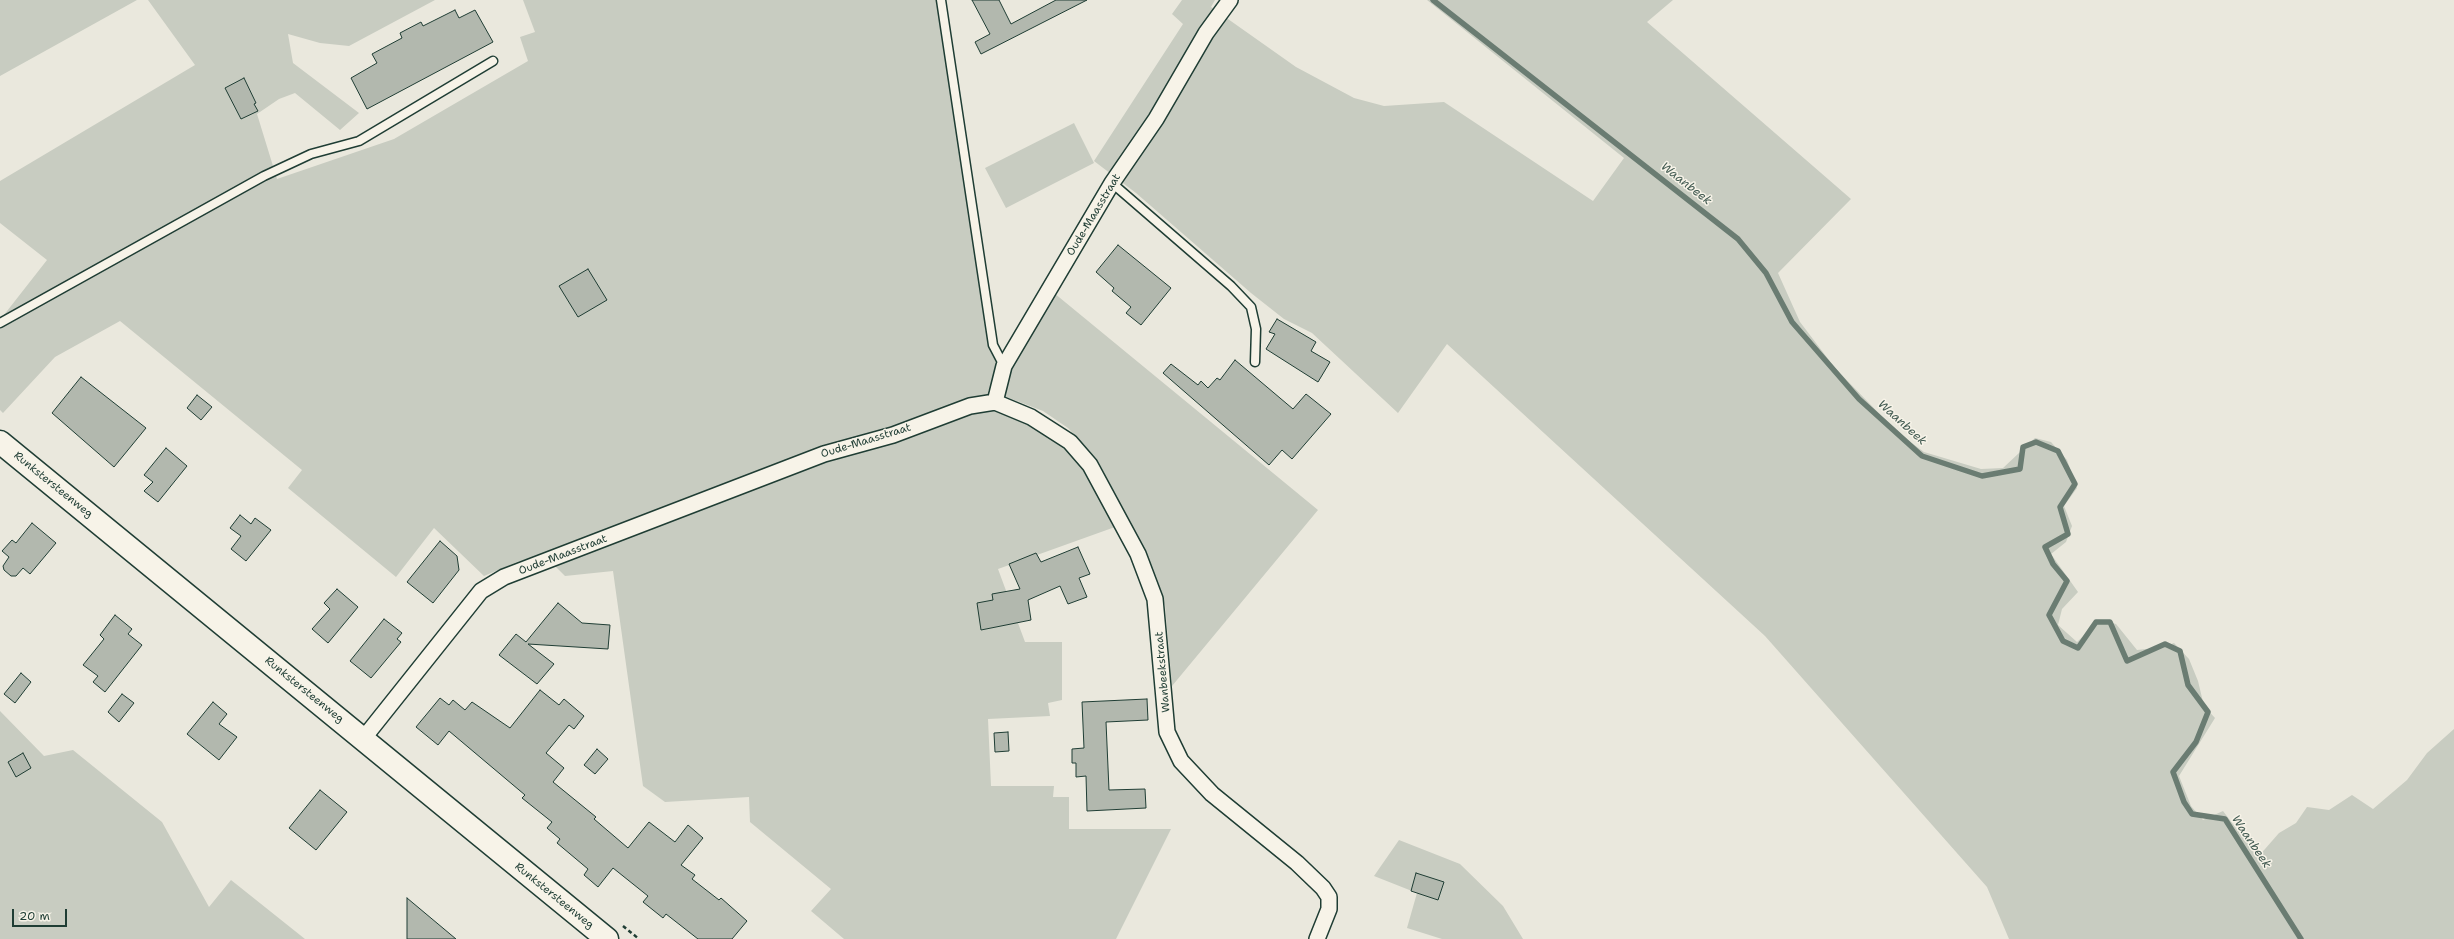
<!DOCTYPE html>
<html>
<head>
<meta charset="utf-8">
<style>
  body { margin:0 }
  #map { position:relative; width:2454px; height:939px; overflow:hidden; background:#eae8dd; font-family:"Shantell Sans",sans-serif }
  canvas { display:block }
  .scale { position:absolute; left:12px; top:909px; width:55px; height:18px; box-sizing:border-box; border:2px solid #1f3d34; border-top:0; padding-left:5px; font-size:12px; line-height:14px; white-space:nowrap; color:#1f3d34; -webkit-text-stroke:3px #f7f3e8; paint-order:stroke }
</style>
</head>
<body>
<div id="map">
<canvas width="2454" height="939"></canvas>
<div class="scale">20 m</div>
</div>
<script>
const g = document.querySelector('canvas').getContext('2d');
g.lineJoin = 'round';
function fill(path, color) {
  g.fillStyle = color;
  g.fill(path, 'evenodd');
}
function toPath(rows) {
  const path = new Path2D();
  for (const r of rows) {
    path.moveTo(r[0], r[1]);
    for (let i = 2; i < r.length; i += 2) path.lineTo(r[i], r[i + 1]);
  }
  return path;
}
function stroke(path, color, width, dash) {
  g.strokeStyle = color;
  g.lineWidth = width;
  g.lineCap = dash ? 'butt' : 'round';
  g.setLineDash(dash || []);
  g.stroke(path);
}
function label(font, color, halo, rows, align = 'center') {
  g.font = font + ' "Shantell Sans",sans-serif';
  g.lineWidth = 3;
  g.setLineDash([]);
  g.textBaseline = 'middle';
  g.strokeStyle = halo;
  g.fillStyle = color;
  for (const [text, x, y, turn = 0] of rows) {
    g.save();
    g.translate(x, y);
    g.rotate((+turn || 0) * Math.PI / 180);
    g.textAlign = isNaN(turn) ? turn : align;
    if (halo) g.strokeText(text, 0, 0);
    g.fillText(text, 0, 0);
    g.restore();
  }
}
fill(toPath([
  [0,0,137,0,0,76],
  [148,0,435,0,349,46,320,43,288,34,293,63,359,113,340,130,295,93,279,99,257,114,277,179,394,139,528,61,520,37,535,32,523,0,936,0,991,346,1002,353,1031,330,1054,293,1318,510,1172,686,1165,605,1136,535,1097,459,1068,428,1043,411,988,390,991,404,1007,410,1052,438,1076,459,1095,485,1115,527,998,569,1025,642,1062,642,1062,700,1048,703,1050,716,988,719,991,786,1054,786,1053,797,1069,797,1069,829,1171,829,1116,939,844,939,811,911,831,889,750,822,749,797,665,802,643,786,613,571,565,576,543,554,517,562,484,576,434,528,396,577,288,488,302,470,120,321,55,357,3,413,0,410,0,320,47,260,0,223,0,181,195,65],
  [1182,0,1215,0,1211,7,1296,67,1354,98,1384,106,1444,102,1593,201,1624,158,1427,0,1673,0,1647,22,1851,199,1778,273,1800,322,1835,368,1898,433,1924,452,1981,469,2003,468,2035,438,2051,442,2067,460,2077,488,2064,506,2072,526,2066,542,2051,554,2078,592,2062,609,2058,625,2077,642,2100,620,2116,624,2137,650,2164,647,2174,643,2189,659,2198,681,2204,706,2215,718,2179,776,2191,806,2203,820,2223,811,2258,857,2279,833,2296,823,2307,807,2329,810,2352,795,2373,809,2407,780,2427,753,2454,729,2454,939,2009,939,1987,887,1765,636,1447,344,1398,413,1312,333,1284,319,1251,293,1136,193,1094,161,1183,24,1172,14],
  [1074,123,1094,163,1006,208,985,168],
  [0,711,44,756,73,750,162,822,209,907,231,880,305,939,0,939],
  [1399,840,1460,864,1503,906,1523,939,1442,939,1407,928,1417,893,1374,876]
]), '#c8ccc1');
stroke(toPath([
  [1433,0,1738,239,1766,273,1792,322,1859,399,1922,456,1982,476,2020,469,2023,447,2036,442,2058,451,2075,484,2060,507,2068,534,2045,547,2053,564,2067,581,2049,615,2063,641,2078,648,2096,622,2110,622,2127,661,2165,644,2180,651,2188,685,2208,712,2196,742,2173,772,2184,802,2192,814,2225,819,2301,939]
]), '#6a7c72', 5.5);
const building = toPath([
  [972,0,999,0,1011,24,1056,0,1087,0,981,54,975,42,990,34,972,0],
  [455,10,459,18,475,10,493,42,367,109,351,78,377,63,372,54,402,38,400,33,421,22,423,26,455,10],
  [244,78,256,103,254,104,258,111,241,119,225,88,244,78],
  [1118,245,1171,288,1141,325,1126,313,1131,307,1112,291,1114,288,1096,272,1118,245],
  [588,269,607,300,578,317,559,286,588,269],
  [1277,319,1316,342,1311,351,1330,362,1318,382,1266,349,1275,334,1269,332,1277,319],
  [1235,360,1293,409,1306,394,1331,414,1292,459,1282,450,1269,465,1163,373,1171,364,1198,385,1201,381,1208,388,1217,378,1220,380,1235,360],
  [81,377,146,428,114,467,52,413,81,377],
  [197,395,212,407,201,420,187,408,197,395],
  [166,448,187,466,158,502,144,491,153,482,144,475,166,448],
  [240,515,251,524,255,518,271,530,246,561,231,549,241,536,230,528,240,515],
  [32,523,56,543,30,574,23,568,16,576,11,576,4,570,3,566,9,557,2,551,12,540,16,543,32,523],
  [440,541,457,556,459,570,433,603,407,582,440,541],
  [1078,547,1090,574,1079,578,1087,597,1068,604,1060,586,1028,600,1031,620,981,630,977,603,993,600,992,594,1020,589,1009,564,1036,553,1041,562,1078,547],
  [337,589,358,607,328,643,312,629,330,609,324,603,337,589],
  [558,603,582,623,610,625,608,649,528,644,554,664,537,684,499,655,516,634,526,642,558,603],
  [115,615,132,629,128,634,142,645,105,692,93,682,98,676,83,665,104,639,100,635,115,615],
  [384,619,402,633,397,639,401,642,371,678,350,661,384,619],
  [21,673,31,682,15,703,4,694,21,673],
  [540,690,559,705,564,699,584,716,574,729,569,725,546,753,564,768,553,782,596,817,594,819,628,848,649,822,675,842,688,825,703,838,681,865,695,875,692,879,719,900,721,898,747,921,732,939,698,939,666,914,663,918,643,902,648,896,613,868,598,887,584,875,588,869,557,843,560,839,547,828,552,822,522,798,525,795,449,731,438,745,416,727,440,698,449,705,453,700,465,710,472,702,510,728,540,690],
  [122,694,134,703,119,722,108,712,122,694],
  [1147,699,1148,720,1106,722,1109,790,1145,789,1146,808,1087,811,1086,776,1076,777,1076,763,1072,763,1072,749,1084,748,1082,702,1147,699],
  [213,702,227,714,219,724,237,737,219,760,187,734,213,702],
  [1008,732,1009,751,995,752,994,733,1008,732],
  [597,749,608,759,595,774,584,765,597,749],
  [23,753,31,768,16,777,8,762,23,753],
  [320,790,347,812,316,850,289,828,320,790],
  [1416,873,1444,882,1438,900,1411,891,1416,873],
  [407,898,456,939,407,939,407,898]
]);
fill(building, '#b2b8ae');
stroke(building, '#1f3d34', 1);
const lane = toPath([
  [941,0,993,345,1004,366],
  [1112,183,1231,286,1251,307,1256,329,1255,362],
  [0,323,264,176,311,154,359,141,493,61]
]);
const street = toPath([
  [995,402,1031,417,1070,442,1090,465,1138,554,1155,599,1167,732,1181,761,1212,794,1297,863,1323,888,1329,897,1329,909,1317,939],
  [995,402,1004,366,1112,183,1156,119,1206,33,1230,0],
  [363,739,481,591,504,577,824,454,893,435,970,406,995,402]
]);
const secondary = toPath([
  [0,442,607,939]
]);
stroke(lane, '#1f3d34', 11);
stroke(street, '#1f3d34', 18);
stroke(secondary, '#1f3d34', 25);
stroke(toPath([
  [623,926,639,939]
]), '#1f3d34', 2.5, [4, 3]);
stroke(lane, '#f7f3e8', 8);
stroke(street, '#f7f3e8', 15);
stroke(secondary, '#f7f3e8', 22);
label('11px', '#1f3d34', '#f7f3e8', [
  ["Oude-Maasstraat",1094,215,-59],
  ["Oude-Maasstraat",866,441,-17],
  ["Runkstersteenweg",53,485,39],
  ["Oude-Maasstraat",563,555,-21],
  ["Wanbeekstraat",1163,672,-95],
  ["Runkstersteenweg",304,690,39],
  ["Runkstersteenweg",554,896,39]
]);
label('italic 12px', '#445c53', '#f7f3e8', [
  ["Waanbeek",1686,184,38],
  ["Waanbeek",1902,423,42],
  ["Waanbeek",2251,842,56]
]);
</script>
</body>
</html>
